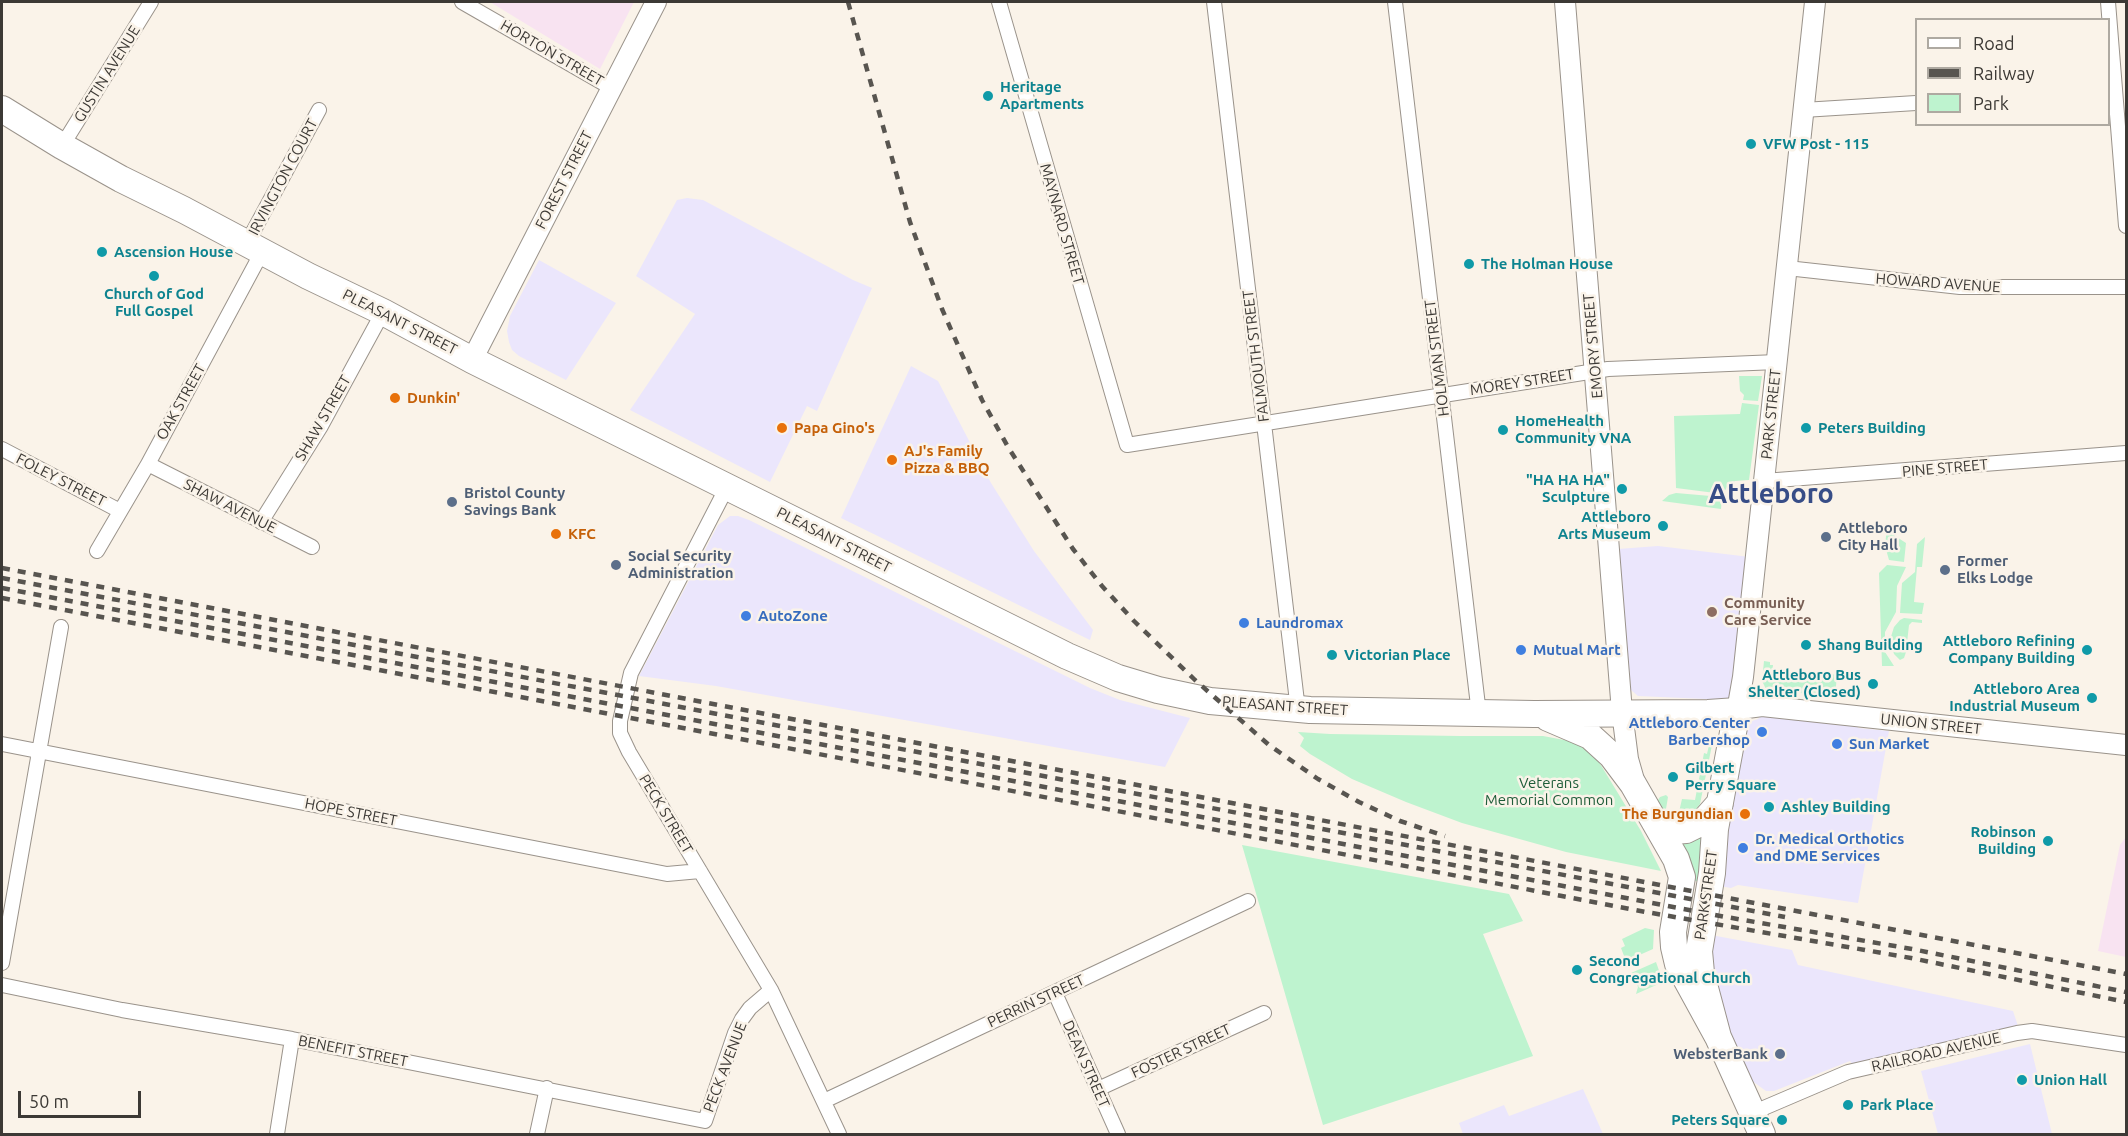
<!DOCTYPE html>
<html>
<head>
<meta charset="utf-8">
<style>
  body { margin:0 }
  #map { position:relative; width:2128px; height:1136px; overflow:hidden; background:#faf3e9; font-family:Ubuntu,sans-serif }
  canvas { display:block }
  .frame { position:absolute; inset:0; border:3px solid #3c3935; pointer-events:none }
  .legend { position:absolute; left:1915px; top:18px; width:195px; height:108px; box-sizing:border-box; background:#faf3e9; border:2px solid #aea9a1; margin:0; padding:8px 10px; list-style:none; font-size:18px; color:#3c3935 }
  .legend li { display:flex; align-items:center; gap:12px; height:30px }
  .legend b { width:30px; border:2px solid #aea9a1 }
  .scale { position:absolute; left:18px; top:1091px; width:123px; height:27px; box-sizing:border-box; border:3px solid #3c3935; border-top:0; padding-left:8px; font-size:18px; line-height:21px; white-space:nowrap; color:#3c3935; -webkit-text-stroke:4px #faf3e9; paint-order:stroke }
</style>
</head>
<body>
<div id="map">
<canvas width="2128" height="1136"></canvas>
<div class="frame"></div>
<ul class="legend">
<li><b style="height:8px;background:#fff"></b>Road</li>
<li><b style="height:8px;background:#585550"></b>Railway</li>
<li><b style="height:16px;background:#bef3cf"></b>Park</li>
</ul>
<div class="scale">50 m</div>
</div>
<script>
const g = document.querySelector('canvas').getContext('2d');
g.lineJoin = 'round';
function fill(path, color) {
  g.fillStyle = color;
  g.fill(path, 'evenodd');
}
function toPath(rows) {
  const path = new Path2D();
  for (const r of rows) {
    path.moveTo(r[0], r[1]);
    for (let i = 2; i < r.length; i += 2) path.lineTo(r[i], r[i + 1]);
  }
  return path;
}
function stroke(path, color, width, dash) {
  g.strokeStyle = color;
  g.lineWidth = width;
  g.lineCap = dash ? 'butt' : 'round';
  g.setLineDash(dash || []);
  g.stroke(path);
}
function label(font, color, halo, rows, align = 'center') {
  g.font = font + ' Ubuntu,sans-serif';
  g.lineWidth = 5;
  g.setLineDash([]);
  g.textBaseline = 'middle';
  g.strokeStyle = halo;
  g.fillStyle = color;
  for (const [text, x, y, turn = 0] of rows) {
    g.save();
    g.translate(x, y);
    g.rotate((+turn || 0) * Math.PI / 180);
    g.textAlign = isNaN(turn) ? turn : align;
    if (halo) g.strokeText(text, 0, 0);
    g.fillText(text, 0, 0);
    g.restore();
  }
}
fill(toPath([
  [687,198,703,200,853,280,872,288,817,411,807,406,770,482,630,410,695,314,636,276,677,200],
  [539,260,616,303,566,380,519,356,512,350,509,342,507,331,510,316],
  [911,366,938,381,991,483,1034,551,1093,630,1090,640,841,518],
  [730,516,738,516,749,520,1090,688,1120,700,1190,718,1165,767,716,686,639,676,718,525],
  [1658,546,1750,557,1730,698,1728,700,1638,696,1631,690,1618,549],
  [1763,713,1858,722,1858,728,1889,731,1858,903,1738,885,1731,888,1714,885,1743,728,1749,722,1758,719],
  [1711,935,1792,950,1798,965,2013,1011,2018,1026,1854,1066,1850,1061,1774,1091,1766,1091,1748,1078,1735,1050,1713,982],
  [2030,1044,2052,1134,1938,1134,1921,1071],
  [1583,1089,1603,1134,1463,1134,1459,1123,1504,1105,1509,1116]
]), '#ebe6fc');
fill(toPath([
  [490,2,634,2,600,69],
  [2126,837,2126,957,2098,951,2120,845]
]), '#f8e3f1');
fill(toPath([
  [1739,376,1762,376,1758,401,1743,400,1744,395,1740,391],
  [1742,403,1759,405,1749,480,1735,481,1727,487,1723,494,1676,488,1674,416,1740,414],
  [1676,493,1722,497,1721,509,1662,501,1669,495],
  [1887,527,1892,534,1906,543,1904,562,1889,560,1885,546],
  [1925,537,1922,567,1917,567,1914,602,1924,603,1922,614,1900,613,1902,583,1915,572,1917,544],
  [1887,565,1906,567,1897,586,1896,612,1885,632,1885,652,1894,666,1882,666,1879,573],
  [1904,618,1922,620,1922,623,1912,622,1909,625,1906,652,1904,658,1900,660,1894,654,1890,640,1894,627,1900,620],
  [1764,661,1770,662,1770,665,1773,665,1772,678,1804,682,1804,678,1829,681,1830,674,1837,675,1835,697,1766,689,1762,681],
  [1298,732,1330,734,1460,736,1543,736,1575,742,1586,747,1599,762,1641,831,1661,871,1566,852,1462,823,1406,802,1352,779,1310,754,1300,746,1304,738],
  [1709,745,1712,745,1700,804,1694,812,1686,817,1677,819,1663,814,1656,803,1660,797,1666,795,1668,797,1666,809,1679,812,1682,799,1695,800,1704,753,1707,754],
  [1701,835,1702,839,1702,882,1691,880,1681,842],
  [1242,845,1509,894,1523,921,1483,934,1533,1056,1323,1125],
  [1645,928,1654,930,1653,949,1626,961,1621,948,1625,946,1622,939],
  [1656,962,1663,982,1636,994,1638,987,1631,973]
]), '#bef3cf');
const street = toPath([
  [462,2,610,87],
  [999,2,1127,445,1608,369,1777,362],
  [1214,2,1298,710],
  [1395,2,1479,714],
  [2108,2,2126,226],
  [1803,110,1916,103],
  [62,146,151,2],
  [247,243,319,110],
  [1787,268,1960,287,2126,287],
  [2,449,120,511],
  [148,464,312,547],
  [1764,481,2126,453],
  [727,487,631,673,620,721,620,733,629,752,771,990,839,1134],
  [261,522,321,426,383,312],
  [97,551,148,464,262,252],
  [2,744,667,874,700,871],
  [2,963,61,627],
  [2,985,122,1010,292,1039,705,1121,735,1033,742,1019,750,1008,771,990],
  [1055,993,1118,1134],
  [1098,1089,1264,1013],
  [824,1101,1248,901],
  [1752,1113,1848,1072,2017,1033,2032,1031,2126,1045],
  [277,1134,292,1039],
  [537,1134,547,1088]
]);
const secondary = toPath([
  [1565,2,1622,712,1628,759,1634,780],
  [472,360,656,2],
  [1737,711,1743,677,1764,481,1815,2],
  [1737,711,1747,708,1762,706,2126,745]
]);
const highway = toPath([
  [2,109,62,146,121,179,184,210,308,276,383,312,472,360,1067,656,1118,678,1158,690,1210,701,1310,710,1534,714,1708,713,1737,711,1715,829,1712,873,1699,951,1701,973,1718,1037],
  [1548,718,1590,736,1612,756,1633,784,1676,859,1682,877,1673,932,1674,947,1678,964,1718,1037,1762,1134],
  [1657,826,1674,831,1686,830,1704,821,1720,803]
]);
stroke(street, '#9a938b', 16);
stroke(secondary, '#9a938b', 22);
stroke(highway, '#9a938b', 28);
stroke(street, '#fff', 14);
stroke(secondary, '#fff', 20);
stroke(highway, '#fff', 26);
stroke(toPath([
  [848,2,910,222,942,309,982,400,1008,447,1073,549,1102,586,1134,621,1195,680,1269,745,1318,779,1359,802,1400,821,1445,836],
  [2,568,2126,974],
  [2,578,1785,917],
  [2,588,1726,917,1912,949,2126,992],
  [2,598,1646,912,1911,958,2126,1002]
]), '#585550', 4.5, [8, 8]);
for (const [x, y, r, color] of [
  [988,96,6,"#0f9aa8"],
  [1751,144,6,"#0f9aa8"],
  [102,252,6,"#0f9aa8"],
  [1469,264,6,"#0f9aa8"],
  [154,276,6,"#0f9aa8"],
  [395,398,6,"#e8710a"],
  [782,428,6,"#e8710a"],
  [1806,428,6,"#0f9aa8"],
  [1503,430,6,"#0f9aa8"],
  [892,460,6,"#e8710a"],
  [1622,489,6,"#0f9aa8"],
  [452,502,6,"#5c6f8a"],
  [1663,526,6,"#0f9aa8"],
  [556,534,6,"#e8710a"],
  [1826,537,6,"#5c6f8a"],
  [616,565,6,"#5c6f8a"],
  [1945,570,6,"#5c6f8a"],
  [1712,612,6,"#8d6e63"],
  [746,616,6,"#3f7fe0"],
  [1244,623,6,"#3f7fe0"],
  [1806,645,6,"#0f9aa8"],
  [1521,650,6,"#3f7fe0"],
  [2087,650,6,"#0f9aa8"],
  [1332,655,6,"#0f9aa8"],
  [1873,684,6,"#0f9aa8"],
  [2092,698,6,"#0f9aa8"],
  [1762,732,6,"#3f7fe0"],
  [1837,744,6,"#3f7fe0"],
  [1673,777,6,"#0f9aa8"],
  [1769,807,6,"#0f9aa8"],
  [1745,814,6,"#e8710a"],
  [2048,841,6,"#0f9aa8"],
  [1743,848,6,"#3f7fe0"],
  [1577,970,6,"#0f9aa8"],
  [1780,1054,6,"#5c6f8a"],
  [2022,1080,6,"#0f9aa8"],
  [1848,1105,6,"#0f9aa8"],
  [1782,1120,6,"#0f9aa8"]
]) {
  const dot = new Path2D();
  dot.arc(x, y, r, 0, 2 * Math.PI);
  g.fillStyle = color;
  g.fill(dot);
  stroke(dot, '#faf3e9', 2);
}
label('15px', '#3c3935', '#faf3e9', [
  ["HORTON STREET",552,53,30],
  ["GUSTIN AVENUE",107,74,-58],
  ["IRVINGTON COURT",283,177,-62],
  ["FOREST STREET",564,180,-63],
  ["MAYNARD STREET",1062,224,74],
  ["HOWARD AVENUE",1938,283,4],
  ["PLEASANT STREET",400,322,27],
  ["EMORY STREET",1593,346,-95],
  ["FALMOUTH STREET",1256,356,-97],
  ["HOLMAN STREET",1437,358,-97],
  ["MOREY STREET",1522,382,-9],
  ["OAK STREET",181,402,-61],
  ["PARK STREET",1771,414,-84],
  ["SHAW STREET",323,418,-60],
  ["PINE STREET",1945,468,-5],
  ["FOLEY STREET",61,480,27],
  ["SHAW AVENUE",230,506,27],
  ["PLEASANT STREET",834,540,27],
  ["PLEASANT STREET",1285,706,4],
  ["UNION STREET",1931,724,6],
  ["HOPE STREET",351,812,11],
  ["PECK STREET",666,814,59],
  ["PARK STREET",1706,895,-82],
  ["PERRIN STREET",1036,1001,-25],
  ["BENEFIT STREET",353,1051,11],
  ["FOSTER STREET",1181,1051,-25],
  ["RAILROAD AVENUE",1936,1052,-13],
  ["DEAN STREET",1086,1064,66],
  ["PECK AVENUE",725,1067,-69]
]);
label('bold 15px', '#0d838f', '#faf3e9', [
  ["Heritage",1000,87],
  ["Apartments",1000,104],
  ["VFW Post - 115",1763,144],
  ["Ascension House",114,252],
  ["The Holman House",1481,264],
  ["Church of God",154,294,"center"],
  ["Full Gospel",154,311,"center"],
  ["HomeHealth",1515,421],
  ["Community VNA",1515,438],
  ["Peters Building",1818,428],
  ["\"HA HA HA\"",1610,480,"right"],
  ["Sculpture",1610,497,"right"],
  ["Attleboro",1651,517,"right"],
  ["Arts Museum",1651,534,"right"],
  ["Attleboro Refining",2075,641,"right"],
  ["Company Building",2075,658,"right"],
  ["Shang Building",1818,645],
  ["Victorian Place",1344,655],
  ["Attleboro Bus",1861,675,"right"],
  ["Shelter (Closed)",1861,692,"right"],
  ["Attleboro Area",2080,689,"right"],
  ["Industrial Museum",2080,706,"right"],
  ["Gilbert",1685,768],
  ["Perry Square",1685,785],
  ["Ashley Building",1781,807],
  ["Robinson",2036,832,"right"],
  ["Building",2036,849,"right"],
  ["Second",1589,961],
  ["Congregational Church",1589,978],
  ["Union Hall",2034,1080],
  ["Park Place",1860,1105],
  ["Peters Square",1770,1120,"right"]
], 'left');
label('bold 15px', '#c56008', '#faf3e9', [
  ["Dunkin'",407,398],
  ["Papa Gino's",794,428],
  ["AJ's Family",904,451],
  ["Pizza & BBQ",904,468],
  ["KFC",568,534],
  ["The Burgundian",1733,814,"right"]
], 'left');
label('bold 15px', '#4e5e75', '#faf3e9', [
  ["Bristol County",464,493],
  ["Savings Bank",464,510],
  ["Attleboro",1838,528],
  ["City Hall",1838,545],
  ["Social Security",628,556],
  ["Administration",628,573],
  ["Former",1957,561],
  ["Elks Lodge",1957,578],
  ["WebsterBank",1768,1054,"right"]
], 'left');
label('bold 15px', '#785e54', '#faf3e9', [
  ["Community",1724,603],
  ["Care Service",1724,620]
], 'left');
label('bold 15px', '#366cbe', '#faf3e9', [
  ["AutoZone",758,616],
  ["Laundromax",1256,623],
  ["Mutual Mart",1533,650],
  ["Attleboro Center",1750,723,"right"],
  ["Barbershop",1750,740,"right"],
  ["Sun Market",1849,744],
  ["Dr. Medical Orthotics",1755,839],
  ["and DME Services",1755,856]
], 'left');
label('15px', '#1e5d39', '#faf3e9', [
  ["Veterans",1549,783],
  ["Memorial Common",1549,800]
]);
label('bold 27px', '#374d87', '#faf3e9', [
  ["Attleboro",1771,494]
]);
</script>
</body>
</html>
